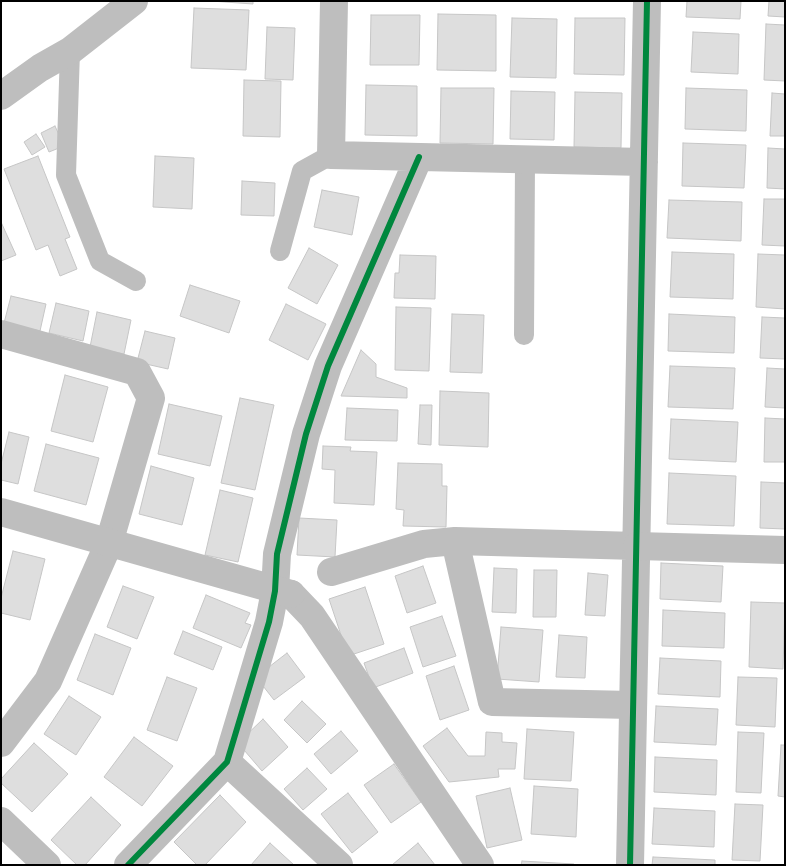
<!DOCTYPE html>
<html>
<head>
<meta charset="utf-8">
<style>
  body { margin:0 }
  #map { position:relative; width:786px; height:866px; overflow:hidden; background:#fff; font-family:Commissioner,sans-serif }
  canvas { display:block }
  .frame { position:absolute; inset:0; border:2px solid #000; pointer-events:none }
</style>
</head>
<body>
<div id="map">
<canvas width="786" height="866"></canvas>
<div class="frame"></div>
</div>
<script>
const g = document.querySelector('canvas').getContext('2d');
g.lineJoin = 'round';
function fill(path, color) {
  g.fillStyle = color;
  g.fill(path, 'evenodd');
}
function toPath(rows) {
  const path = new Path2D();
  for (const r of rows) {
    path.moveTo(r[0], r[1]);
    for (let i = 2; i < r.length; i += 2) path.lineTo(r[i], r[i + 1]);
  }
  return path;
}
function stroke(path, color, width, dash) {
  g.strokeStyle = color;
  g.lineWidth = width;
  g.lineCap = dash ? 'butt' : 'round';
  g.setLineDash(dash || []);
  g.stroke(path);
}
const building = toPath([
  [211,1,253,1,253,4,211,1],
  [687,1,741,1,740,19,686,17,687,1],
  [769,1,785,1,785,17,768,16,769,1],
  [194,8,249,10,246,70,191,68,194,8],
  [438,14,496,15,496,71,437,70,438,14],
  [371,15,420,15,419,65,370,65,371,15],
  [512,18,557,19,556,78,510,77,512,18],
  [575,18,625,18,624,75,574,74,575,18],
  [766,24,785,25,785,81,764,80,766,24],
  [267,27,295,28,293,80,265,79,267,27],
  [693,32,739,34,738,74,691,72,693,32],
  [244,80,281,81,280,137,243,136,244,80],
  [366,85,417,86,417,136,365,135,366,85],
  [441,88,494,88,493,144,440,143,441,88],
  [686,88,747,90,746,131,685,129,686,88],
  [511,91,555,92,554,140,510,139,511,91],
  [575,92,622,93,621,148,574,147,575,92],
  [772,93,785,94,785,136,770,136,772,93],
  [55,126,64,146,49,152,41,133,55,126],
  [36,134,45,147,32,155,24,142,36,134],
  [683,143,746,145,744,188,682,186,683,143],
  [768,148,785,149,785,189,767,188,768,148],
  [38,156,70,237,65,239,77,269,60,276,48,245,36,250,4,169,38,156],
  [155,156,194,158,192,209,153,207,155,156],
  [242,181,275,183,274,216,241,215,242,181],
  [322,190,359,197,352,235,314,227,322,190],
  [764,199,785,199,785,246,762,245,764,199],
  [669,200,742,202,741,241,667,238,669,200],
  [1,222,16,255,1,261,1,222],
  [309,248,338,265,317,304,288,288,309,248],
  [672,252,734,254,733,299,670,297,672,252],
  [758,254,785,255,785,309,756,307,758,254],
  [400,255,436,256,435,299,394,298,395,273,399,273,400,255],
  [190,285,240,301,229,333,180,316,190,285],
  [11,296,46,304,40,331,4,323,11,296],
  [56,303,89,311,83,341,49,333,56,303],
  [286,304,326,324,308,360,269,340,286,304],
  [396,307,431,308,429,371,395,370,396,307],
  [97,312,131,320,124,354,90,347,97,312],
  [452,314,484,315,482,373,450,372,452,314],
  [669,314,735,317,734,353,668,351,669,314],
  [762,317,785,318,785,359,760,358,762,317],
  [145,331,175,338,168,369,137,362,145,331],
  [361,350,376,364,376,377,407,388,407,398,341,396,361,350],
  [670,366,735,368,733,409,668,407,670,366],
  [767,368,785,369,785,408,765,407,767,368],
  [65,375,108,387,93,442,51,431,65,375],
  [440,391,489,393,488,447,439,445,440,391],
  [240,398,274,405,255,490,221,483,240,398],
  [169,404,222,416,210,466,158,454,169,404],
  [420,405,432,405,431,445,418,444,420,405],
  [347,408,398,410,397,441,345,440,347,408],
  [765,418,785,419,785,462,764,462,765,418],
  [671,419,738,422,736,462,669,459,671,419],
  [9,432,29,437,18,484,1,480,1,464,9,432],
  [46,444,99,458,86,505,34,491,46,444],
  [323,446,351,447,350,451,377,452,374,505,334,503,335,470,322,469,323,446],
  [398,463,442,464,442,486,447,486,446,527,403,526,404,510,396,509,398,463],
  [151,466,194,478,182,525,139,514,151,466],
  [669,473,736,476,734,526,667,524,669,473],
  [761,482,785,483,785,529,760,528,761,482],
  [220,490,253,498,238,562,205,555,220,490],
  [299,518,337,520,335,557,297,555,299,518],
  [13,551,45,559,30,620,1,613,1,598,13,551],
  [661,563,723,566,721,602,660,599,661,563],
  [423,566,436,603,407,613,395,576,423,566],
  [494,568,517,569,516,613,492,612,494,568],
  [534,570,557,570,556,617,533,617,534,570],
  [588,573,608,575,605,616,585,615,588,573],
  [123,586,154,597,137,639,107,627,123,586],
  [365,587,384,644,348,656,329,599,365,587],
  [206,595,250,613,245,623,251,625,241,648,193,628,206,595],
  [751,602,785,603,783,669,749,667,751,602],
  [663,610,725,613,724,648,662,646,663,610],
  [442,616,456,656,423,667,410,627,442,616],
  [501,627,543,630,539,682,497,679,501,627],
  [183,631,222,647,213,670,174,654,183,631],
  [95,634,131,648,113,695,77,680,95,634],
  [559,635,587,637,585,678,556,677,559,635],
  [404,648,413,673,373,688,364,663,404,648],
  [287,653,305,677,274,700,256,677,287,653],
  [660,658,721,661,720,697,658,694,660,658],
  [454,666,469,710,440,720,426,676,454,666],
  [167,677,197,688,177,741,147,730,167,677],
  [738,677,777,678,775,727,736,725,738,677],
  [69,696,101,717,76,755,44,734,69,696],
  [302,701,326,724,307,743,284,720,302,701],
  [656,706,718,709,716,745,654,742,656,706],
  [263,719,288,747,262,771,238,743,263,719],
  [447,728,468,756,485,756,486,732,502,733,502,742,517,743,515,769,498,769,499,777,449,782,423,746,447,728],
  [527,729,574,732,571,781,524,779,527,729],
  [341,731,358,751,331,774,314,754,341,731],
  [738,732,764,733,761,793,736,792,738,732],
  [134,737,173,766,142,806,104,777,134,737],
  [34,743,68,774,32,812,1,783,1,779,34,743],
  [781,745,785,745,785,797,778,796,781,745],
  [655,757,717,760,716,795,654,792,655,757],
  [394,764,421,802,391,823,364,785,394,764],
  [307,768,327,789,303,810,284,789,307,768],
  [534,786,578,789,576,837,531,834,534,786],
  [510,788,522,840,487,848,476,796,510,788],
  [348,793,378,832,352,853,321,814,348,793],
  [220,795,246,822,205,865,197,865,174,842,220,795],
  [91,797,121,825,85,865,77,865,51,840,91,797],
  [735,804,763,805,760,861,732,860,735,804],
  [654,808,715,811,714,847,652,844,654,808],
  [270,843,294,865,251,865,270,843],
  [418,843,435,865,392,865,418,843],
  [653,857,715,860,715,865,652,865,653,857],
  [522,861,574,864,574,865,521,865,522,861]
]);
fill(building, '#dedede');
stroke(building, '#c6c6c6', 1);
stroke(toPath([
  [70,51,66,175,100,261,136,281],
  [280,251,302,171,331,155],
  [524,335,525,160]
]), '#bebebe', 20);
stroke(toPath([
  [334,1,331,155,644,162],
  [1,96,40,68,70,51,134,1],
  [1,334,137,372,151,398,109,543,48,681,1,743],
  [455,541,492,702,632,705],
  [331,572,424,544,455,541,637,546],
  [291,594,312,616,480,865],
  [227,762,339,865],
  [1,821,47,865],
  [128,865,227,762,269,622,275,591,277,554,306,434,328,366,419,157],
  [630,865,647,1]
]), '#bebebe', 28);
stroke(toPath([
  [1,512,291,594],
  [637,546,785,550]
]), '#bebebe', 28);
stroke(toPath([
  [128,865,227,762,269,622,275,591,277,554,306,434,328,366,419,157],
  [630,865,647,1]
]), '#00873e', 6);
</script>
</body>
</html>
